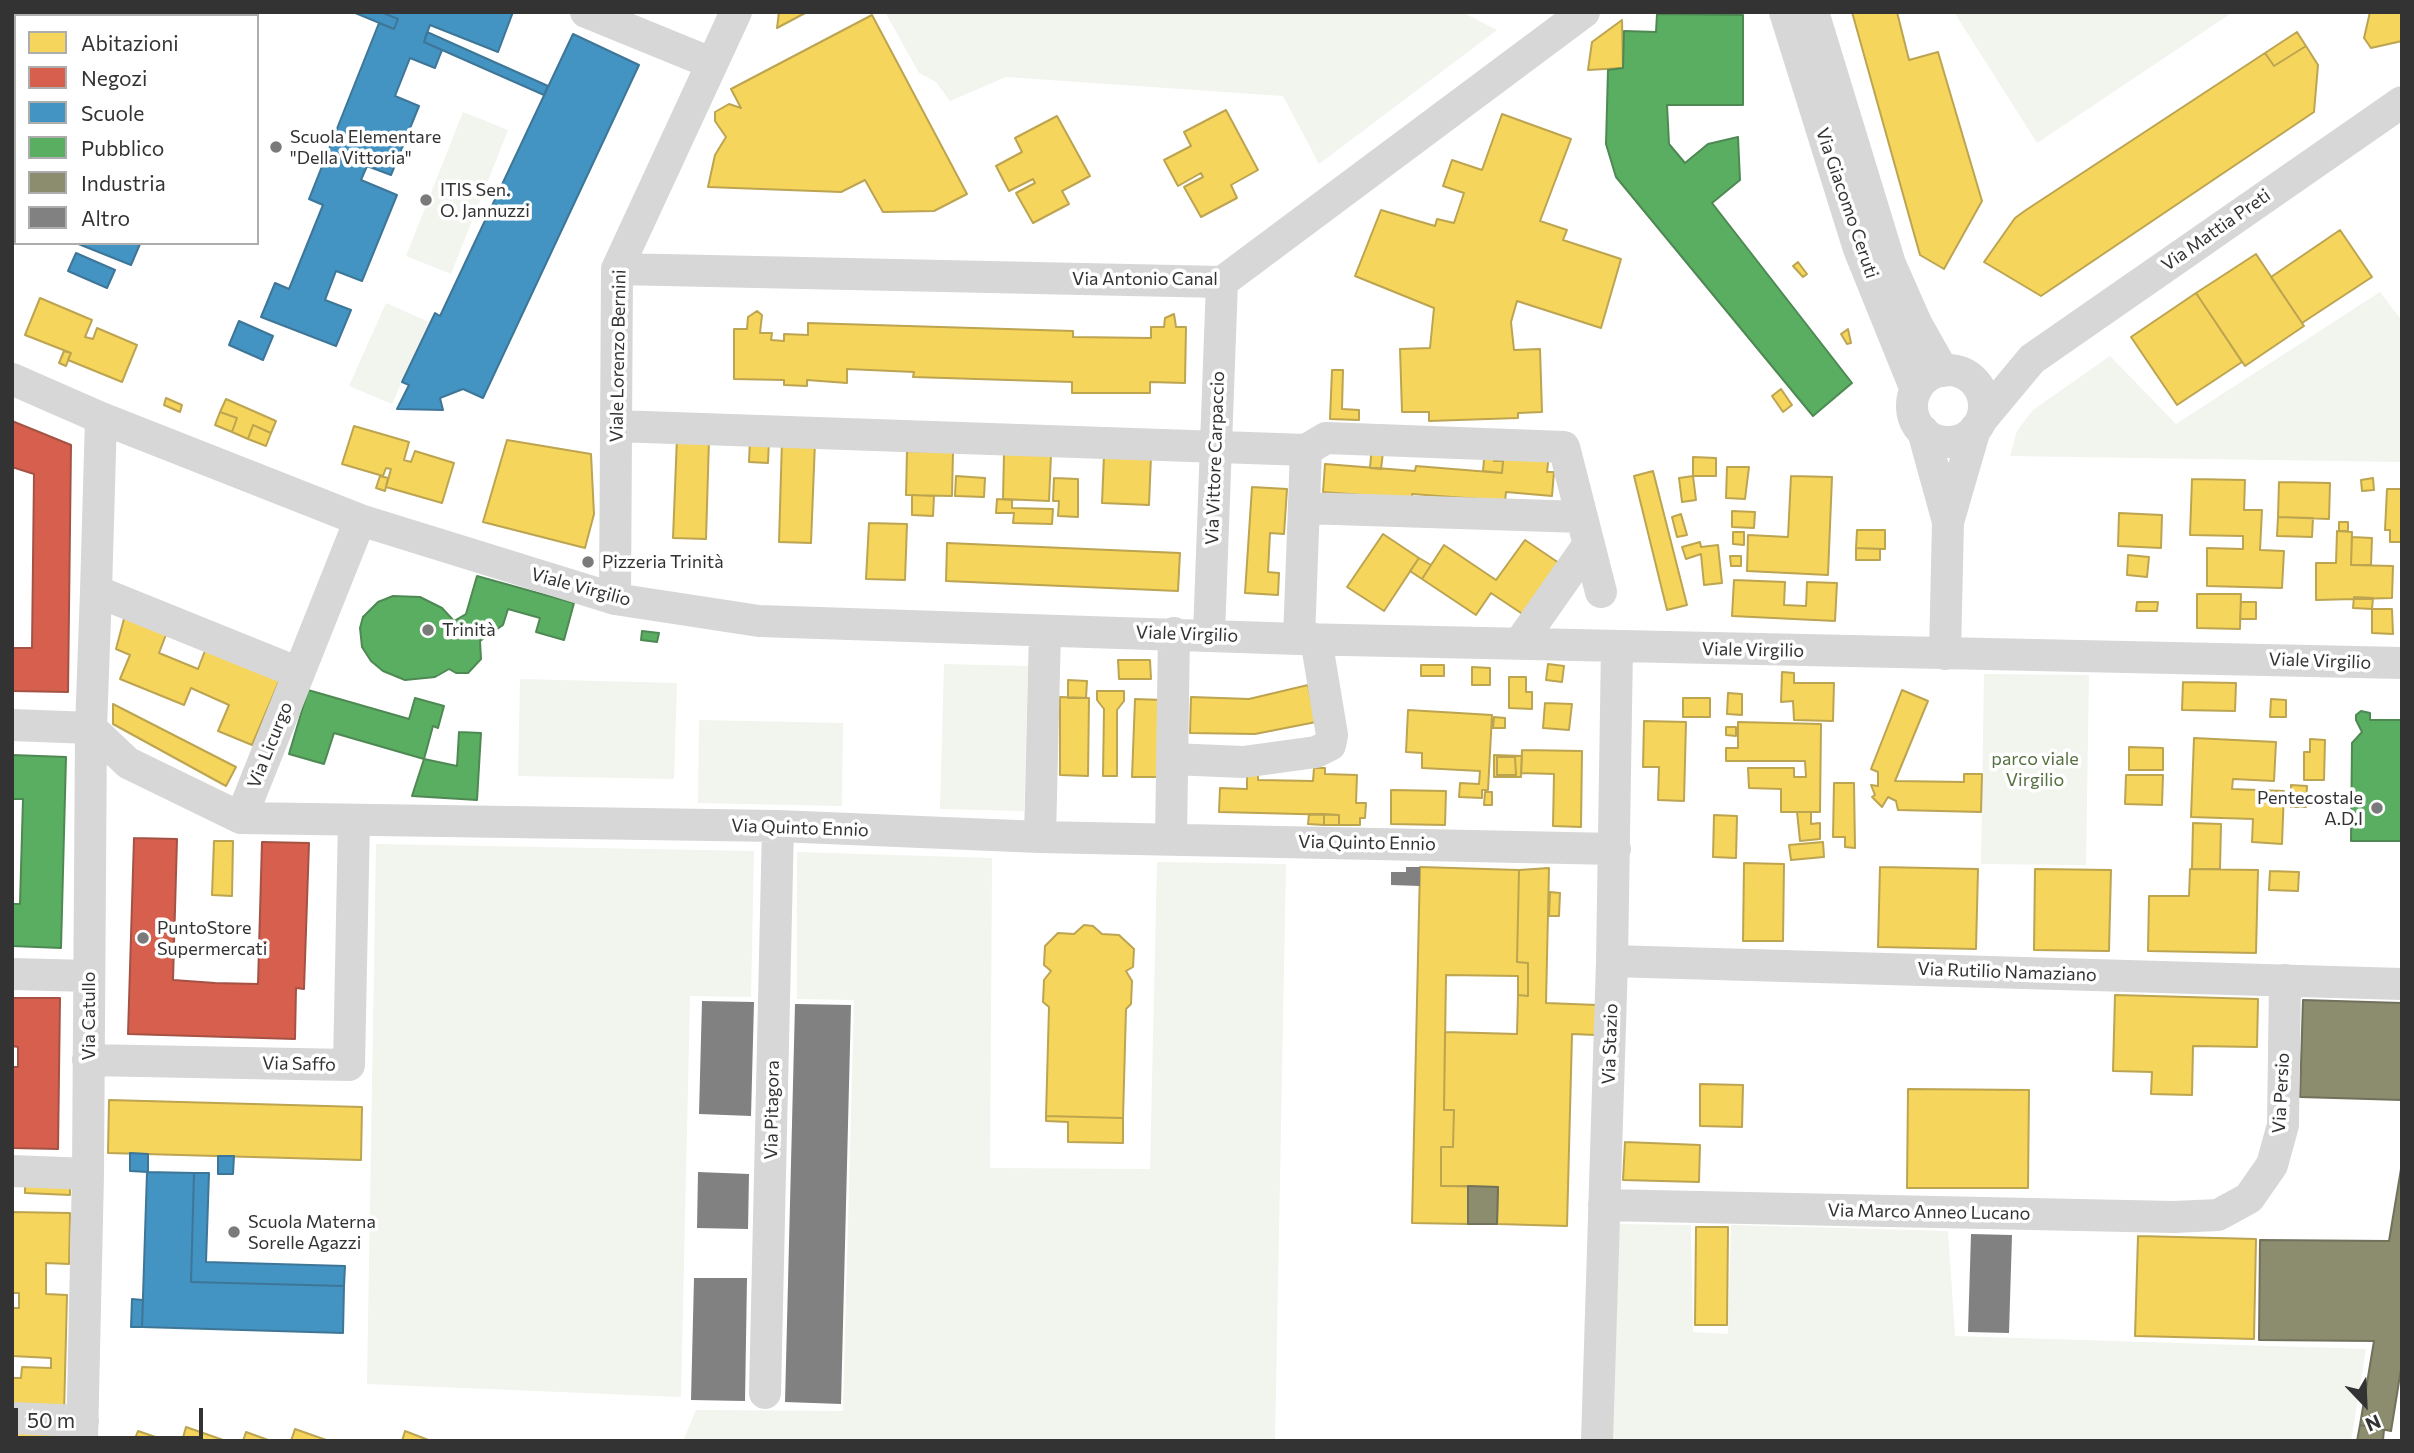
<!DOCTYPE html>
<html>
<head>
<meta charset="utf-8">
<style>
  body { margin:0 }
  #map { position:relative; width:2414px; height:1453px; overflow:hidden; background:#fff; font-family:Commissioner,sans-serif }
  canvas { display:block }
  .frame { position:absolute; inset:0; border:14px solid #333; pointer-events:none }
  .legend { position:absolute; left:14px; top:14px; width:245px; height:231px; box-sizing:border-box; background:#fff; border:2px solid #adadad; margin:0; padding:9px 12px; list-style:none; font-size:21px; color:#333 }
  .legend li { display:flex; align-items:center; gap:14px; height:35px }
  .legend b { width:35px; border:2px solid #adadad }
  .north { position:absolute; left:2330px; top:1369px; width:70px; height:70px; -webkit-text-stroke:5px #fff; paint-order:stroke; rotate:157deg; font-size:19px; font-weight:700; line-height:28px; text-align:center; color:#333 }
  .north::after { content:''; display:block; margin:auto; width:24px; height:32px; background:#333; clip-path:polygon(50% 0,100% 100%,50% 72%,0 100%) }
  .scale { position:absolute; left:14px; top:1408px; width:189px; height:32px; box-sizing:border-box; border:4px solid #333; border-top:0; padding-left:9px; font-size:21px; line-height:24px; white-space:nowrap; color:#333; -webkit-text-stroke:5px #fff; paint-order:stroke }
</style>
</head>
<body>
<div id="map">
<canvas width="2414" height="1453"></canvas>
<div class="frame"></div>
<ul class="legend">
<li><b style="height:19px;background:#f6d55c"></b>Abitazioni</li>
<li><b style="height:19px;background:#d6604d"></b>Negozi</li>
<li><b style="height:19px;background:#4393c3"></b>Scuole</li>
<li><b style="height:19px;background:#5aae61"></b>Pubblico</li>
<li><b style="height:19px;background:#8c8c6e"></b>Industria</li>
<li><b style="height:19px;background:#818181"></b>Altro</li>
</ul>
<div class="north">N</div>
<div class="scale">50 m</div>
</div>
<script>
const g = document.querySelector('canvas').getContext('2d');
g.lineJoin = 'round';
function fill(path, color) {
  g.fillStyle = color;
  g.fill(path, 'evenodd');
}
function toPath(rows) {
  const path = new Path2D();
  for (const r of rows) {
    if (r.length === 3) {
      path.moveTo(r[0] + r[2], r[1]);
      path.arc(r[0], r[1], r[2], 0, 2 * Math.PI);
      continue;
    }
    path.moveTo(r[0], r[1]);
    for (let i = 2; i < r.length; i += 2) path.lineTo(r[i], r[i + 1]);
  }
  return path;
}
function stroke(path, color, width, dash) {
  g.strokeStyle = color;
  g.lineWidth = width;
  g.lineCap = dash ? 'butt' : 'round';
  g.setLineDash(dash || []);
  g.stroke(path);
}
function label(font, color, halo, rows, align = 'center') {
  g.font = font + ' Commissioner,sans-serif';
  g.lineWidth = 7;
  g.setLineDash([]);
  g.textBaseline = 'middle';
  g.strokeStyle = halo;
  g.fillStyle = color;
  for (const [text, x, y, turn = 0] of rows) {
    g.save();
    g.translate(x, y);
    g.rotate((+turn || 0) * Math.PI / 180);
    g.textAlign = isNaN(turn) ? turn : align;
    if (halo) g.strokeText(text, 0, 0);
    g.fillText(text, 0, 0);
    g.restore();
  }
}
fill(toPath([
  [885,12,1462,12,1497,30,1319,164,1283,96,1006,77,950,101,936,82,919,73],
  [1954,12,2233,12,2037,143],
  [463,112,508,130,451,274,406,256],
  [2380,292,2399,317,2402,316,2402,462,2010,456,2017,431,2033,410,2110,356,2176,424],
  [386,303,429,322,392,404,349,386],
  [944,664,1028,666,1024,811,940,809],
  [1984,674,2089,675,2086,865,1981,864],
  [520,679,677,683,674,779,518,776],
  [699,720,843,723,842,806,698,803],
  [376,844,754,851,751,997,690,996,681,1397,367,1384],
  [797,852,992,858,990,1168,1150,1169,1157,862,1286,864,1275,1441,683,1441,696,1410,843,1411,854,1000,797,999],
  [1615,1224,1691,1225,1693,1332,1728,1334,1731,1225,1948,1231,1955,1336,2366,1349,2351,1441,1610,1441]
]), '#f1f5ed');
const homes = toPath([
  [779,12,807,12,777,28,779,12],
  [1852,12,1897,12,1909,60,1938,52,1982,201,1944,269,1920,255,1852,12],
  [2370,12,2402,12,2402,41,2371,48,2364,38,2370,12],
  [872,15,967,194,934,211,883,212,865,180,841,192,708,187,715,155,726,137,715,121,715,112,729,104,741,108,731,89,872,15],
  [1622,20,1623,68,1588,70,1592,42,1622,20],
  [2297,32,2306,46,2274,66,2265,53,2297,32],
  [2306,46,2318,65,2314,112,2041,296,1984,262,2015,218,2026,210,2265,53,2274,66,2306,46],
  [1226,110,1258,170,1231,185,1237,198,1201,217,1184,187,1203,177,1201,173,1178,186,1164,160,1191,146,1184,132,1226,110],
  [1502,114,1571,139,1540,221,1567,230,1563,240,1621,259,1601,328,1517,301,1511,322,1514,350,1540,349,1542,412,1518,413,1518,418,1429,421,1429,412,1402,412,1400,349,1430,348,1434,308,1355,276,1381,210,1435,226,1437,219,1454,223,1464,193,1443,186,1452,160,1482,170,1502,114],
  [1057,116,1090,176,1062,191,1069,204,1033,223,1016,193,1035,183,1033,179,1009,191,996,166,1022,152,1015,138,1057,116],
  [2340,230,2372,277,2302,323,2271,277,2340,230],
  [2256,254,2304,326,2245,366,2196,293,2256,254],
  [1798,262,1807,274,1803,277,1793,266,1798,262],
  [2196,293,2242,362,2177,405,2131,337,2196,293],
  [40,298,92,320,85,337,93,339,97,328,137,345,122,382,68,360,71,353,25,335,40,298],
  [757,311,762,315,760,333,772,333,771,340,784,341,784,334,808,335,808,323,1073,331,1073,337,1151,338,1151,327,1164,327,1165,318,1174,314,1176,327,1186,327,1185,383,1150,382,1150,393,1072,393,1072,382,913,377,914,372,847,369,847,383,807,380,807,386,784,385,784,380,734,379,734,329,747,329,748,317,757,311],
  [1848,329,1851,343,1847,344,1841,334,1848,329],
  [64,351,71,353,66,366,59,363,64,351],
  [1332,370,1343,370,1342,409,1359,410,1359,420,1330,419,1332,370],
  [1781,389,1792,405,1783,412,1772,396,1781,389],
  [166,398,182,405,180,412,164,405,166,398],
  [226,399,276,421,271,433,253,425,248,439,232,432,237,418,220,412,226,399],
  [220,412,237,418,232,432,215,425,220,412],
  [253,425,271,433,266,446,248,439,253,425],
  [354,426,409,442,404,460,411,462,415,451,454,463,442,503,386,487,391,469,386,468,383,476,342,464,354,426],
  [677,437,709,439,706,539,673,538,677,437],
  [750,439,769,440,768,463,749,462,750,439],
  [507,440,591,454,594,514,585,548,483,522,507,440],
  [782,440,815,442,811,543,779,542,782,440],
  [1372,444,1384,444,1381,469,1370,468,1372,444],
  [1485,449,1495,450,1494,461,1503,461,1502,473,1483,471,1485,449],
  [1504,450,1549,454,1547,472,1554,472,1552,496,1506,492,1505,501,1412,494,1412,499,1323,492,1325,464,1415,471,1416,466,1502,473,1504,450],
  [907,451,953,452,952,496,906,495,907,451],
  [1004,453,1051,455,1049,501,1003,499,1004,453],
  [1104,455,1151,456,1149,505,1102,503,1104,455],
  [1693,457,1716,458,1716,476,1693,476,1693,457],
  [1727,467,1749,467,1745,499,1726,498,1727,467],
  [1653,471,1687,605,1667,610,1634,476,1653,471],
  [380,476,388,478,385,491,376,488,380,476],
  [956,476,985,478,984,497,955,496,956,476],
  [1693,476,1696,500,1682,502,1679,478,1693,476],
  [1791,476,1832,477,1828,575,1747,571,1748,535,1788,537,1791,476],
  [1054,478,1078,479,1078,517,1058,516,1059,501,1053,501,1054,478],
  [2373,478,2374,490,2362,491,2361,480,2373,478],
  [2192,479,2245,480,2244,510,2262,510,2260,550,2284,551,2282,588,2207,586,2207,548,2243,549,2243,536,2190,535,2192,479],
  [2279,482,2330,483,2329,519,2278,517,2279,482],
  [1252,487,1287,489,1284,534,1270,533,1268,572,1279,573,1278,595,1245,593,1252,487],
  [2387,489,2402,489,2402,542,2390,542,2390,530,2385,530,2387,489],
  [912,495,934,496,933,516,912,515,912,495],
  [997,499,1012,500,1012,508,1053,509,1052,524,1013,523,1014,513,996,513,997,499],
  [1732,511,1755,512,1754,528,1732,527,1732,511],
  [2119,513,2162,515,2161,548,2118,546,2119,513],
  [1681,514,1687,535,1677,537,1672,517,1681,514],
  [2278,517,2313,518,2312,537,2277,536,2278,517],
  [2339,522,2348,522,2348,531,2339,531,2339,522],
  [869,523,907,524,905,580,866,579,869,523],
  [1857,530,1885,530,1885,549,1856,548,1857,530],
  [2337,531,2352,532,2351,565,2393,566,2392,598,2316,600,2316,563,2336,563,2337,531],
  [1733,532,1744,532,1744,545,1733,544,1733,532],
  [1383,534,1419,558,1384,611,1347,587,1383,534],
  [2352,537,2372,538,2371,565,2351,565,2352,537],
  [1525,540,1559,563,1524,615,1491,593,1476,615,1422,579,1444,545,1496,580,1525,540],
  [1700,542,1701,547,1718,545,1722,583,1704,585,1701,554,1686,559,1682,547,1700,542],
  [947,543,1180,553,1178,591,946,581,947,543],
  [1856,548,1880,549,1880,560,1856,560,1856,548],
  [2128,555,2149,557,2147,577,2127,575,2128,555],
  [1730,556,1741,556,1741,566,1731,566,1730,556],
  [1419,558,1431,565,1422,579,1410,571,1419,558],
  [1734,580,1785,582,1784,605,1806,606,1807,582,1837,583,1835,621,1732,616,1734,580],
  [2197,594,2241,594,2240,629,2197,628,2197,594],
  [2354,597,2373,598,2372,609,2353,608,2354,597],
  [2137,602,2158,602,2157,611,2136,611,2137,602],
  [2241,602,2256,602,2256,619,2240,619,2241,602],
  [2372,609,2392,609,2393,634,2372,633,2372,609],
  [125,615,167,632,159,653,198,669,206,648,280,679,252,745,218,731,229,705,191,688,184,705,120,679,130,655,116,649,125,615],
  [1118,660,1150,660,1151,679,1119,679,1118,660],
  [1548,664,1564,666,1562,682,1546,680,1548,664],
  [1421,665,1444,665,1444,676,1421,676,1421,665],
  [1472,667,1490,668,1490,685,1472,685,1472,667],
  [1782,672,1794,673,1794,683,1834,683,1833,721,1794,720,1793,701,1781,702,1782,672],
  [1509,677,1526,677,1526,692,1532,692,1532,709,1509,708,1509,677],
  [1068,680,1087,681,1086,698,1068,698,1068,680],
  [2183,682,2236,683,2235,711,2182,710,2183,682],
  [1308,685,1316,722,1255,734,1190,733,1191,697,1249,699,1308,685],
  [1902,690,1928,701,1895,781,1964,782,1964,774,1982,774,1981,812,1898,810,1896,801,1888,797,1882,807,1872,797,1875,795,1871,785,1878,786,1878,772,1871,769,1902,690],
  [1097,691,1124,691,1124,701,1117,710,1117,776,1103,776,1104,709,1097,700,1097,691],
  [1728,693,1742,694,1742,715,1727,714,1728,693],
  [1060,697,1089,698,1088,776,1060,775,1060,697],
  [1683,698,1710,698,1710,717,1683,717,1683,698],
  [1135,699,1162,700,1160,777,1132,777,1135,699],
  [2271,699,2286,700,2286,717,2270,717,2271,699],
  [1545,703,1572,704,1569,730,1543,728,1545,703],
  [113,704,236,767,226,786,113,724,113,704],
  [1408,710,1492,715,1488,790,1482,790,1482,798,1459,797,1460,783,1479,784,1480,771,1422,768,1422,753,1406,752,1408,710],
  [1494,717,1505,718,1505,728,1493,728,1494,717],
  [1644,721,1686,722,1684,801,1658,800,1659,767,1643,767,1644,721],
  [1738,722,1821,724,1820,812,1781,812,1781,789,1749,788,1748,768,1794,768,1794,777,1806,777,1805,761,1726,761,1726,748,1738,748,1738,722],
  [1726,727,1736,727,1736,736,1726,735,1726,727],
  [2194,738,2276,742,2274,781,2233,779,2232,789,2284,791,2282,844,2252,842,2253,819,2191,817,2194,738],
  [2310,739,2325,740,2324,780,2304,780,2304,752,2310,752,2310,739],
  [2129,747,2163,748,2163,770,2129,770,2129,747],
  [1522,750,1582,751,1581,827,1553,826,1554,774,1521,773,1522,750],
  [1494,755,1522,756,1521,777,1494,777,1494,755],
  [1497,757,1515,757,1516,775,1497,775,1497,757],
  [1497,757,1515,757,1516,775,1497,775,1497,757],
  [1314,768,1325,768,1325,774,1357,775,1356,803,1366,803,1365,818,1360,818,1360,825,1339,825,1339,815,1219,812,1220,788,1247,789,1247,774,1258,774,1258,780,1313,781,1314,768],
  [2126,775,2163,775,2162,805,2125,804,2126,775],
  [1834,783,1854,783,1855,848,1845,847,1845,837,1833,837,1834,783],
  [2291,785,2307,786,2306,807,2291,807,2291,785],
  [1391,790,1446,791,1445,825,1391,824,1391,790],
  [1485,792,1492,792,1492,805,1484,805,1485,792],
  [1797,812,1811,812,1811,824,1820,823,1820,839,1800,841,1797,812],
  [1309,814,1324,814,1324,825,1308,824,1309,814],
  [1324,814,1339,815,1339,825,1324,825,1324,814],
  [1714,815,1737,816,1736,858,1713,857,1714,815],
  [2193,823,2221,824,2220,869,2192,869,2193,823],
  [214,841,233,841,232,896,212,895,214,841],
  [1823,842,1824,857,1791,860,1789,845,1823,842],
  [1744,863,1784,864,1783,941,1743,941,1744,863],
  [1420,867,1519,870,1517,962,1528,963,1528,996,1518,995,1518,976,1446,975,1444,1110,1454,1110,1453,1147,1441,1147,1441,1186,1468,1186,1468,1224,1412,1223,1420,867],
  [1880,867,1978,869,1976,949,1878,947,1880,867],
  [1549,868,1546,1003,1597,1005,1596,1035,1572,1034,1567,1226,1497,1224,1498,1187,1441,1186,1441,1147,1453,1147,1454,1110,1444,1110,1445,1032,1517,1034,1518,995,1528,996,1528,963,1517,962,1519,870,1549,868],
  [2035,869,2111,870,2109,951,2034,950,2035,869],
  [2190,869,2258,870,2256,953,2148,951,2149,896,2189,896,2190,869],
  [2270,871,2299,872,2298,891,2269,890,2270,871],
  [1550,892,1560,893,1559,916,1549,916,1550,892],
  [1084,925,1093,926,1102,934,1119,935,1134,949,1133,967,1126,971,1132,981,1131,1004,1126,1009,1123,1118,1046,1116,1049,1007,1043,1002,1044,980,1051,971,1044,965,1045,946,1058,933,1074,934,1084,925],
  [2115,995,2258,999,2257,1047,2193,1046,2192,1095,2151,1094,2152,1072,2113,1071,2115,995],
  [1700,1084,1743,1085,1742,1127,1700,1126,1700,1084],
  [1908,1089,2029,1090,2028,1188,1907,1188,1908,1089],
  [109,1100,362,1107,361,1160,108,1153,109,1100],
  [1046,1116,1123,1118,1123,1143,1068,1142,1068,1122,1046,1121,1046,1116],
  [1625,1142,1700,1145,1699,1182,1623,1180,1625,1142],
  [25,1183,70,1184,70,1195,25,1193,25,1183],
  [12,1212,70,1213,69,1264,46,1263,46,1294,67,1295,64,1414,12,1412,12,1378,21,1378,22,1367,51,1368,51,1358,12,1356,12,1308,19,1308,19,1293,12,1293,12,1212],
  [1696,1227,1728,1227,1727,1325,1695,1325,1696,1227],
  [2138,1236,2256,1239,2254,1339,2135,1336,2138,1236],
  [17,1426,64,1427,64,1441,12,1441,16,1438,17,1426],
  [186,1427,226,1441,182,1441,186,1427],
  [295,1429,329,1441,291,1441,295,1429],
  [138,1431,167,1441,134,1441,138,1431],
  [405,1431,431,1441,402,1441,405,1431],
  [246,1432,271,1441,243,1441,246,1432]
]);
fill(homes, '#f6d55c');
stroke(homes, '#bca450', 2);
const shops = toPath([
  [12,421,71,445,68,692,12,691,12,648,32,648,34,474,12,467,12,421],
  [134,838,177,839,173,980,215,983,258,984,262,842,309,843,304,989,296,988,295,1039,128,1034,134,838],
  [12,998,60,998,58,1149,12,1148,12,1067,18,1067,18,1047,12,1046,12,998]
]);
fill(shops, '#d6604d');
stroke(shops, '#a55245', 2);
const schools = toPath([
  [353,12,381,12,398,19,394,29,353,12],
  [381,12,513,12,498,52,430,25,424,42,442,50,435,68,410,58,395,96,419,106,391,175,367,166,361,180,397,195,362,281,336,271,325,300,351,310,336,346,261,317,275,283,289,289,323,205,309,199,379,23,394,29,398,19,381,12],
  [427,32,548,86,544,95,424,42,427,32],
  [573,34,639,65,483,398,463,389,440,398,443,410,397,409,409,385,402,382,435,313,440,316,573,34],
  [76,243,139,243,140,244,131,265,76,243],
  [76,253,115,270,107,288,68,271,76,253],
  [239,321,273,336,263,360,229,345,239,321],
  [130,1153,148,1154,148,1172,130,1171,130,1153],
  [218,1156,234,1156,233,1174,218,1174,218,1156],
  [147,1172,194,1173,191,1282,344,1286,343,1333,142,1327,147,1172],
  [194,1173,209,1173,206,1262,345,1266,344,1286,191,1282,194,1173],
  [132,1299,143,1300,142,1327,131,1327,132,1299]
]);
fill(schools, '#4393c3');
stroke(schools, '#3e7698', 2);
const public = toPath([
  [1657,14,1743,15,1743,105,1667,105,1669,144,1685,163,1708,144,1738,137,1740,180,1712,203,1852,383,1813,416,1616,177,1606,144,1608,70,1623,68,1624,31,1656,32,1657,14],
  [477,576,574,603,564,640,536,632,540,618,508,609,503,625,480,641,481,659,468,673,456,673,449,669,435,677,405,680,383,671,371,661,362,647,360,628,363,617,378,602,393,596,420,597,442,608,454,621,466,614,477,576],
  [642,631,659,633,657,642,641,640,642,631],
  [308,690,409,719,415,698,444,706,438,728,433,726,424,759,334,733,324,764,289,754,308,690],
  [2361,711,2370,713,2370,720,2402,720,2402,841,2351,841,2352,743,2362,732,2356,720,2356,715,2361,711],
  [459,732,481,733,477,800,412,796,424,759,457,766,459,732],
  [12,755,66,757,61,948,12,946,12,904,20,904,23,799,12,799,12,755]
]);
fill(public, '#5aae61');
stroke(public, '#4e8953', 2);
const industry = toPath([
  [2303,1000,2402,1003,2402,1100,2300,1097,2303,1000],
  [2402,1163,2402,1363,2391,1431,2360,1425,2374,1341,2259,1340,2260,1240,2389,1241,2402,1163],
  [1468,1186,1498,1187,1497,1224,1468,1224,1468,1186],
  [2360,1425,2384,1430,2383,1440,2357,1441,2360,1425]
]);
fill(industry, '#8c8c6e');
stroke(industry, '#71715c', 2);
fill(toPath([
  [1406,867,1420,867,1420,886,1391,885,1391,872,1406,872],
  [702,1001,754,1002,751,1116,699,1114],
  [795,1004,851,1005,841,1404,785,1402],
  [698,1172,749,1174,748,1229,697,1228],
  [1971,1234,2012,1235,2009,1333,1968,1332],
  [694,1278,747,1278,745,1401,691,1400]
]), '#818181');
stroke(toPath([
  [586,12,711,63],
  [1785,12,1859,249,1916,390],
  [1813,12,1890,264,1916,323,1943,371],
  [39,16,41,12],
  [12,83,16,74],
  [617,269,1222,282,1584,12],
  [1948,406,36],
  [12,379,101,418,360,520,615,599,759,621,1299,639,2402,663],
  [101,418,96,591,299,673],
  [1982,419,2032,359,2402,102],
  [616,426,1306,450,1299,639],
  [1923,431,1947,518],
  [1306,450,1326,438,1564,447,1601,592],
  [1304,508,1582,517],
  [615,599,617,269,736,12],
  [1209,634,1222,282],
  [1519,644,1589,544],
  [1945,654,1948,522,1975,429],
  [12,725,91,728,128,763,241,818,778,826,1040,837,1615,849],
  [1172,759,1243,762,1316,752,1330,745,1332,735,1316,639],
  [241,818,360,520],
  [1040,837,1045,631],
  [1171,839,1174,633],
  [1612,961,2402,984],
  [12,974,89,976],
  [88,1060,349,1065,354,820],
  [12,1171,88,1174],
  [1604,1205,2174,1217,2218,1215,2249,1198,2272,1165,2283,1125,2285,980],
  [765,1393,778,826],
  [12,1418,83,1421],
  [82,1441,88,1174,91,728,96,591],
  [1597,1441,1612,961,1617,647]
]), '#d7d7d7', 32);
stroke(toPath([
  [92,16,93,12],
  [12,214,16,205]
]), '#cacaca', 38);
for (const [x, y, r, color] of [
  [276,147,7,"#7a7a7a"],
  [426,200,7,"#7a7a7a"],
  [588,562,7,"#7a7a7a"],
  [428,630,7,"#7a7a7a"],
  [2377,808,7,"#7a7a7a"],
  [143,938,7,"#7a7a7a"],
  [234,1232,7,"#7a7a7a"]
]) {
  const dot = new Path2D();
  dot.arc(x, y, r, 0, 2 * Math.PI);
  g.fillStyle = color;
  g.fill(dot);
  stroke(dot, '#fff', 2.5);
}
label('18px', '#333', '#fff', [
  ["Scuola Elementare",290,137],
  ["\"Della Vittoria\"",290,158],
  ["ITIS Sen.",440,190],
  ["O. Jannuzzi",440,211],
  ["Pizzeria Trinità",602,562],
  ["Trinità",442,630],
  ["Pentecostale",2363,798,"right"],
  ["A.D.I",2363,819,"right"],
  ["PuntoStore",157,928],
  ["Supermercati",157,949],
  ["Scuola Materna",248,1222],
  ["Sorelle Agazzi",248,1243]
], 'left');
label('18px', '#333', '#fff', [
  ["Via Giacomo Ceruti",1847,203,71],
  ["Via Mattia Preti",2216,230,-35],
  ["Via Antonio Canal",1145,279],
  ["Viale Lorenzo Bernini",618,356,-89],
  ["Via Vittore Carpaccio",1215,458,-88],
  ["Viale Virgilio",581,587,15],
  ["Viale Virgilio",1187,634,2],
  ["Viale Virgilio",1753,650,1],
  ["Viale Virgilio",2320,661,2],
  ["Via Licurgo",270,745,-68],
  ["Via Quinto Ennio",800,828,2],
  ["Via Quinto Ennio",1367,843,1],
  ["Via Rutilio Namaziano",2007,972,2],
  ["Via Catullo",89,1016,-90],
  ["Via Stazio",1610,1044,-88],
  ["Via Saffo",299,1064,1],
  ["Via Persio",2281,1093,-87],
  ["Via Pitagora",772,1110,-89],
  ["Via Marco Anneo Lucano",1929,1212,1]
]);
label('18px', '#56703f', '#fff', [
  ["parco viale",2035,759],
  ["Virgilio",2035,780]
]);
</script>
</body>
</html>
